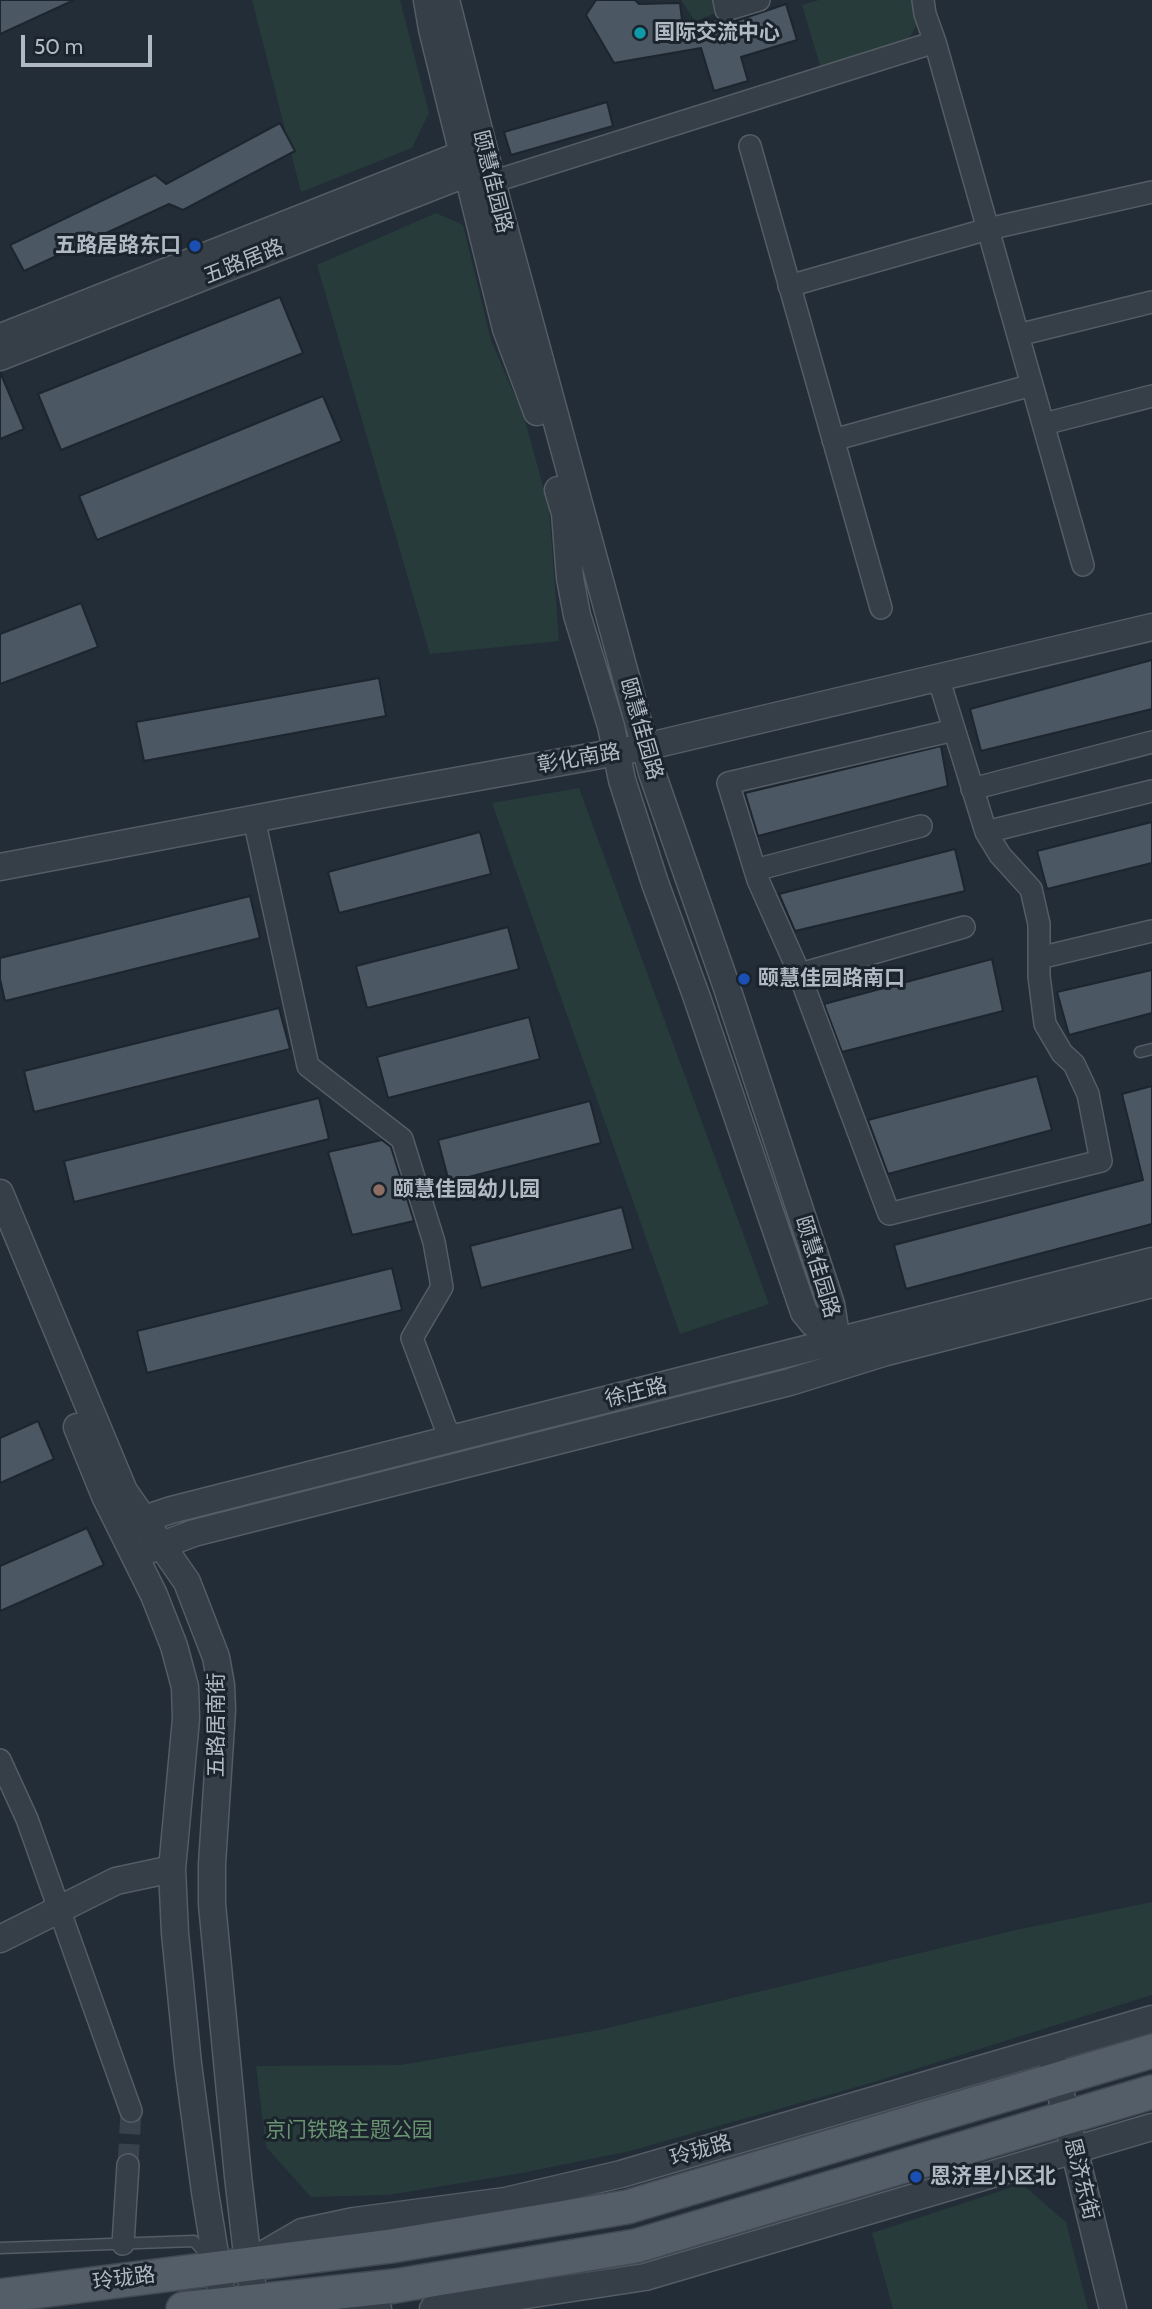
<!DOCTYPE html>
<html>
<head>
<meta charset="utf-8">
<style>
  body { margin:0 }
  #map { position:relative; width:1152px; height:2309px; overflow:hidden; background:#222d37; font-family:Cabin,sans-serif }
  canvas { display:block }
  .scale { position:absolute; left:21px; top:35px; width:131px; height:32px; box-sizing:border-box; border:4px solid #b1b9c4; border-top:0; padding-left:9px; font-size:21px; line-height:24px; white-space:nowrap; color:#b1b9c4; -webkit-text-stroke:5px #1b232c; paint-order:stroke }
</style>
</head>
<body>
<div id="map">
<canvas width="1152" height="2309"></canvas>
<div class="scale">50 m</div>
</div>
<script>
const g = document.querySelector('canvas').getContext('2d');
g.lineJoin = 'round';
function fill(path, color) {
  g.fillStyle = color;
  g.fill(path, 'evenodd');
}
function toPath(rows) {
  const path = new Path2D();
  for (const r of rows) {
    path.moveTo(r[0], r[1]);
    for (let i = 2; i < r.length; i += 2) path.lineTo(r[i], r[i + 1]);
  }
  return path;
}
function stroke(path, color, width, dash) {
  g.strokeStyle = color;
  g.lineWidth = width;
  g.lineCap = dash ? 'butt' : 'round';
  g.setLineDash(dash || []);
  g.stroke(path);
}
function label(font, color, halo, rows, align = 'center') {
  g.font = font + ' Cabin,"Noto Sans SC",sans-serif';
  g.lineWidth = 6;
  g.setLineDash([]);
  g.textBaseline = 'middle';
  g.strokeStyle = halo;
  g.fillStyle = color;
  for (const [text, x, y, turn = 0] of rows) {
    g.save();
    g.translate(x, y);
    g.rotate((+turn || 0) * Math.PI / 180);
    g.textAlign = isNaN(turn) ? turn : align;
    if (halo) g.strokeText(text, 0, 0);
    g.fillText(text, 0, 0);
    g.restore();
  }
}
fill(toPath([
  [252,0,400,0,429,113,412,148,301,192],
  [681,0,721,0,724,10,695,21],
  [819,0,915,0,921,17,907,42,821,69,802,5],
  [436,213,463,225,491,340,524,417,549,508,559,641,430,654,317,265],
  [579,788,769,1304,680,1334,492,803],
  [1152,1902,1152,1995,874,2082,630,2151,522,2173,388,2195,311,2197,266,2147,256,2066,401,2065,599,2030,1016,1930],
  [1022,2184,1066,2222,1088,2309,893,2309,872,2233]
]), '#273b3a');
const building = toPath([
  [0,0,74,0,0,34,0,0],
  [596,0,635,0,639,4,680,3,683,29,716,19,722,22,730,23,786,4,797,40,741,57,748,81,714,91,701,48,614,63,586,15,596,0],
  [607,102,613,126,511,155,504,132,607,102],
  [280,123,295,151,183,210,169,204,24,271,10,245,155,175,166,184,280,123],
  [280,297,303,353,61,450,38,394,280,297],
  [0,372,24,429,0,439,0,372],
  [323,396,342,441,97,540,79,496,323,396],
  [81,603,98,647,0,684,0,634,81,603],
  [1152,660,1152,709,981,751,970,709,1152,660],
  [379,678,386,716,144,761,136,722,379,678],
  [941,746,948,786,758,836,745,793,941,746],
  [1152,822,1152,863,1047,889,1037,851,1152,822],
  [480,832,491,874,339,913,328,872,480,832],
  [955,849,965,891,795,931,779,894,955,849],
  [250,896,260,938,5,1001,0,979,0,958,250,896],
  [508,927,519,969,367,1008,356,966,508,927],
  [992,959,1003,1011,842,1052,824,1004,992,959],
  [1152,970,1152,1013,1069,1035,1057,992,1152,970],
  [279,1008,290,1049,34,1112,24,1071,279,1008],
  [529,1017,540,1059,388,1098,377,1057,529,1017],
  [1037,1076,1052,1130,888,1174,868,1120,1037,1076],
  [1152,1086,1152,1224,906,1289,894,1245,1143,1180,1122,1094,1152,1086],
  [319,1098,329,1139,74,1202,64,1161,319,1098],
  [590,1101,601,1143,449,1182,438,1140,590,1101],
  [382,1140,391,1147,414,1221,352,1235,328,1152,382,1140],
  [622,1207,633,1249,481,1288,470,1246,622,1207],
  [392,1268,402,1310,147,1373,137,1331,392,1268],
  [38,1421,54,1459,0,1483,0,1438,38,1421],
  [87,1528,104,1565,0,1611,0,1566,87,1528]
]);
fill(building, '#4b5763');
stroke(building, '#1d252e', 2);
stroke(toPath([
  [128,2165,131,2111]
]), '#37424c', 21, [21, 10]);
const service = toPath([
  [1140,1052,1152,1049],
  [0,2248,194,2241,210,2259]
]);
const minor = toPath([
  [724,0,726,10,759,0],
  [923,0,925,14,935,42,1083,565],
  [750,146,881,608],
  [492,182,935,42],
  [789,286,988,229,1152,192],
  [1018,335,1152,302],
  [1044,424,1152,396],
  [833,440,1032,385],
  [938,677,986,832,1000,855,1031,889,1039,924,1039,976,1045,1024,1062,1053,1074,1064,1088,1094,1101,1161,889,1214,797,968,758,880,728,783,954,730],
  [972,789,1152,742],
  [254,819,308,1066,402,1139,434,1242,442,1287,412,1338,445,1426,452,1439],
  [986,832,1152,791],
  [755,870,921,826],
  [1039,958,1152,931],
  [800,974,964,927],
  [0,1760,27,1819,131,2111],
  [123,2244,128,2165]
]);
const tertiary = toPath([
  [427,0,432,29,506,329,537,412],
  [446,0,498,205,652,773,726,985,831,1304,837,1341,844,1365],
  [6,335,478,148],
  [0,357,483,167],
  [558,490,565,513,570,578,577,615,611,726,622,780,655,883,696,995,804,1312,813,1323,837,1341],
  [0,867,395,792,645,747,1152,627],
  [0,1193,124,1491,187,1582,216,1657,221,1685,222,1710,212,1864,212,1904,238,2176,248,2263,257,2309],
  [77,1427,105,1496,154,1595,174,1646,185,1687,186,1719,172,1869,175,1933,188,2064,205,2192,224,2309],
  [127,1525,171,1510,1152,1261],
  [146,1551,194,1533,790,1382,883,1353,1152,1284],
  [0,1939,116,1881,172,1869],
  [1053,2062,1113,2309],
  [252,2261,302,2232,354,2221,505,2201,621,2174,1152,2019],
  [316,2305,378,2309],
  [433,2309,645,2277,1152,2127]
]);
const primary = toPath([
  [0,2296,391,2246,627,2207,1152,2051],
  [183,2309,395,2286,636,2246,1152,2092]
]);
stroke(service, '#545c65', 13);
stroke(minor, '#545c65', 24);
stroke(tertiary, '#545c65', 29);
stroke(primary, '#424a54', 36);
stroke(service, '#363e48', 10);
stroke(minor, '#363e48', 21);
stroke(tertiary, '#363e48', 26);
stroke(primary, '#545e68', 33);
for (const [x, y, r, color] of [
  [640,33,7,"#0f9aa8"],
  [195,246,7,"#1a4fb4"],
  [744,979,7,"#1a4fb4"],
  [379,1190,7,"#8d6e63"],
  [916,2177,7,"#1a4fb4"]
]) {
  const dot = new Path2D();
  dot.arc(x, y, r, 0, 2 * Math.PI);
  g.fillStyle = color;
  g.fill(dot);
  stroke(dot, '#1b232c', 2.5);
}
label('bold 21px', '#b1b9c4', '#1b232c', [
  ["国际交流中心",654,33],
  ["五路居路东口",181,246,"right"],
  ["颐慧佳园路南口",758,979],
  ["颐慧佳园幼儿园",393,1190],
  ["恩济里小区北",930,2177]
], 'left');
label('21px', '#b1b9c4', '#1b232c', [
  ["颐慧佳园路",492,182,76],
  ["五路居路",244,262,-22],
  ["颐慧佳园路",641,729,74],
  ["彰化南路",579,759,-10],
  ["颐慧佳园路",817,1267,73],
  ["徐庄路",636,1393,-14],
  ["五路居南街",217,1725,-90],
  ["玲珑路",701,2151,-16],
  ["恩济东街",1081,2179,76],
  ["玲珑路",124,2279,-8]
]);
label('21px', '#699370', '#1b232c', [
  ["京门铁路主题公园",349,2131]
]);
</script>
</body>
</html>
